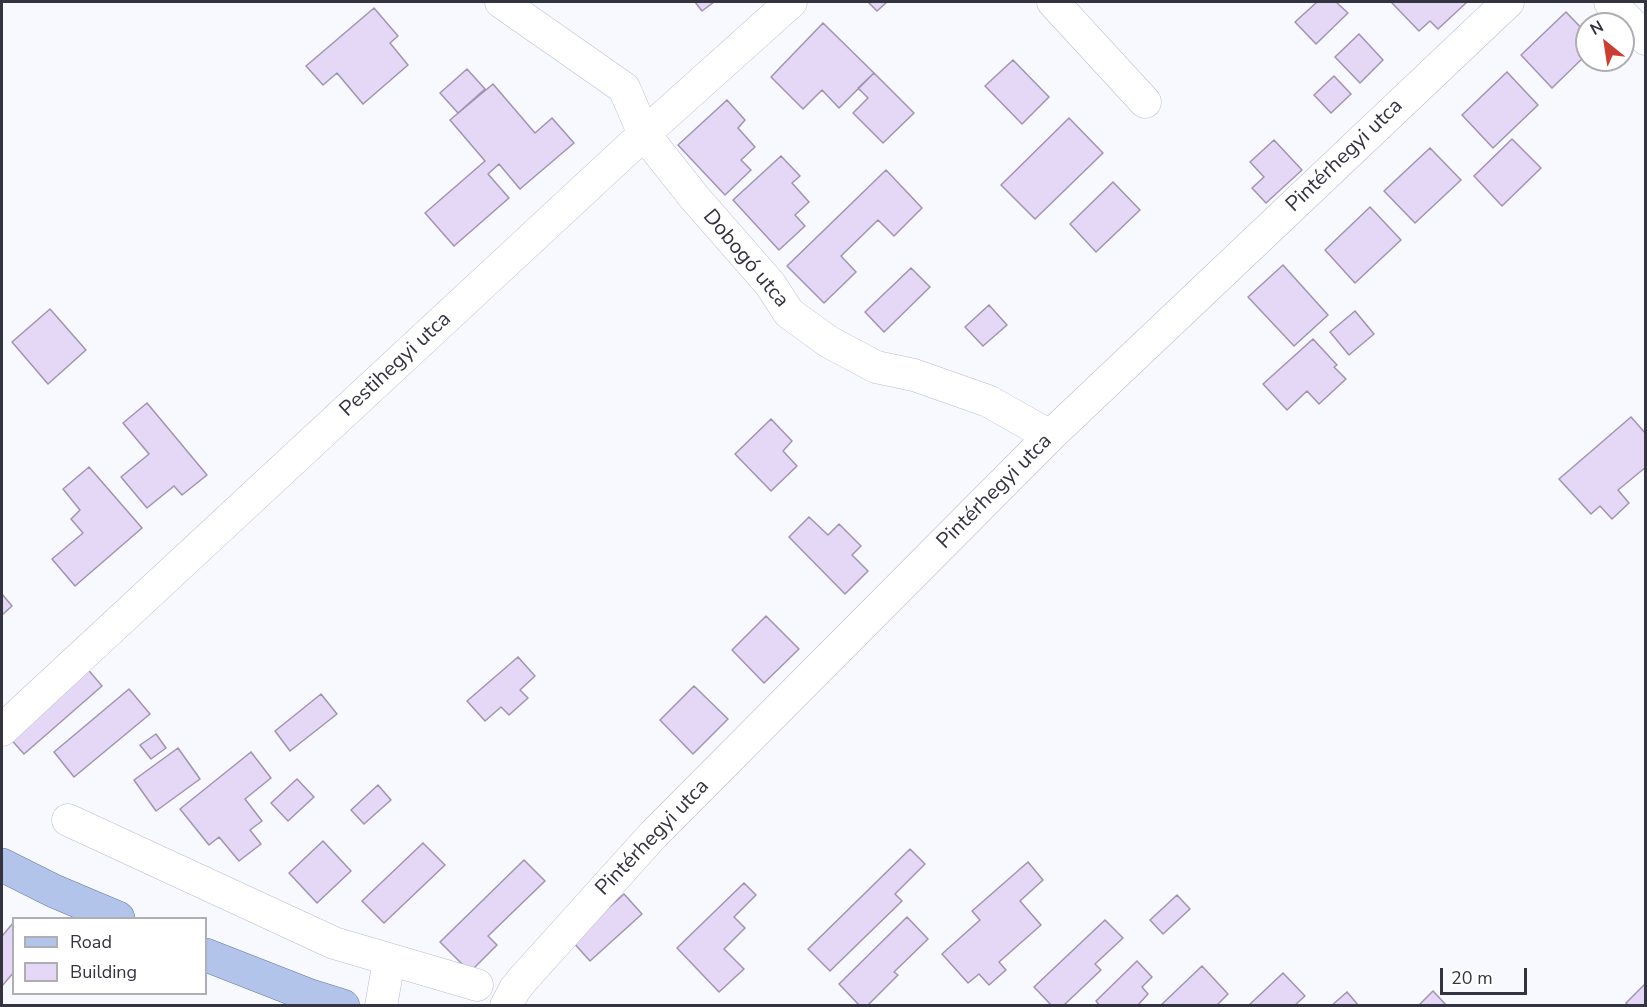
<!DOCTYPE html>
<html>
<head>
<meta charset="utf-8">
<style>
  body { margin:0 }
  #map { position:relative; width:1647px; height:1007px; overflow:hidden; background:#f8f9ff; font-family:"Nunito Sans",sans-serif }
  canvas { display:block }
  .frame { position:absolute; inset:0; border:3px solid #343440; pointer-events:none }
  .legend { position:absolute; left:12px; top:917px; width:195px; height:78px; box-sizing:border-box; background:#fff; border:2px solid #aeaeb3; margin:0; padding:8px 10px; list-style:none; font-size:18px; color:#343440 }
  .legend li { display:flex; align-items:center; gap:12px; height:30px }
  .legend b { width:30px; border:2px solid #aeaeb3 }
  .north { position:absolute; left:1575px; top:12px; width:60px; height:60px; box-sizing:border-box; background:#fff; border:2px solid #aeaeb3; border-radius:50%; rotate:330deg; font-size:16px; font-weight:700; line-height:24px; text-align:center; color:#343440 }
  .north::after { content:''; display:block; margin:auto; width:21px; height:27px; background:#cb3e32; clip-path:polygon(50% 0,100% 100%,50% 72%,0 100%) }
  .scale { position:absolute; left:1440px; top:968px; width:87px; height:27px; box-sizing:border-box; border:3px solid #343440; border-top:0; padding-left:8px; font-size:18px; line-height:21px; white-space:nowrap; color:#343440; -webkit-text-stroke:4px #fff; paint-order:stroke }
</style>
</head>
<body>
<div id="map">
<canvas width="1647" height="1007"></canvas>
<div class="frame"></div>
<ul class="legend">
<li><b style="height:8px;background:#b2c4ea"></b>Road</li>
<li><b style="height:16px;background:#e5d8f6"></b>Building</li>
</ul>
<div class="north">N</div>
<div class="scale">20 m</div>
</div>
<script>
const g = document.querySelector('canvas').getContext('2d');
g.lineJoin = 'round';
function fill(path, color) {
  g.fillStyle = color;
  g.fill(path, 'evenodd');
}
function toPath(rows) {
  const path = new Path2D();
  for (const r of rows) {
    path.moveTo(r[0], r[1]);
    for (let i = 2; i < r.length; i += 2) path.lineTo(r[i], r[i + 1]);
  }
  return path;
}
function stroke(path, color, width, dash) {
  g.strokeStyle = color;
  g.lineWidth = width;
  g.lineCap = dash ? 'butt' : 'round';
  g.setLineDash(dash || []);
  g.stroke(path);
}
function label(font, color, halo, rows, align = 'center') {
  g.font = font + ' "Nunito Sans",sans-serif';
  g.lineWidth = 4.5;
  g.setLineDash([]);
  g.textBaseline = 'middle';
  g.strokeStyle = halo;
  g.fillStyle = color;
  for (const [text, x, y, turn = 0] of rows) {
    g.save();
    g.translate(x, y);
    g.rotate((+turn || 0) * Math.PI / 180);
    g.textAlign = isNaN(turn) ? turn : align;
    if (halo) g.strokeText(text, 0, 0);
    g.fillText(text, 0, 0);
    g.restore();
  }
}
const building = toPath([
  [695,2,714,2,702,11,695,2],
  [868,2,887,2,877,11,868,2],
  [1317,2,1336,2,1348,13,1316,44,1295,22,1317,2],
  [1394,2,1467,2,1438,29,1430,21,1419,31,1392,3,1394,2],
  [374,8,398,36,390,43,408,65,363,104,337,73,323,85,306,66,374,8],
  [1566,12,1587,34,1587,54,1552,88,1521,55,1566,12],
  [823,23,874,73,839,108,822,90,803,109,771,77,823,23],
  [1359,34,1383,60,1360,83,1335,57,1359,34],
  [1013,60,1049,97,1022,124,985,86,1013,60],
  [467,69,485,89,458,113,440,93,467,69],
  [1507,72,1538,105,1493,148,1462,115,1507,72],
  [874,73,914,113,883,143,853,113,868,98,858,88,874,73],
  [1334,76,1351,94,1331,113,1314,95,1334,76],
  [493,84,535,133,552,118,574,143,520,189,499,164,488,174,509,198,454,246,425,213,485,161,450,120,493,84],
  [727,100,745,120,738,128,755,147,741,160,751,170,725,195,678,145,727,100],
  [1069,118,1103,153,1035,219,1001,185,1069,118],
  [1512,139,1541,168,1502,206,1474,176,1512,139],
  [1274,140,1302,170,1266,203,1252,188,1264,177,1250,162,1274,140],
  [1430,148,1461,180,1415,223,1384,191,1430,148],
  [781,156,800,176,792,183,809,202,795,215,805,226,779,250,733,200,781,156],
  [886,170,922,208,894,236,878,220,841,256,856,272,824,303,787,266,886,170],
  [1113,182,1140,210,1096,252,1070,224,1113,182],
  [1370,207,1401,240,1355,283,1325,250,1370,207],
  [1283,265,1328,315,1294,346,1248,297,1283,265],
  [911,268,930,287,884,332,865,312,911,268],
  [989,305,1007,325,983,346,965,327,989,305],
  [50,309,86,350,48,384,12,342,50,309],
  [1355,311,1374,334,1349,355,1330,332,1355,311],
  [1313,339,1337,365,1334,367,1346,379,1319,404,1307,391,1287,410,1263,384,1313,339],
  [147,403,207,475,182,495,174,486,147,508,121,477,149,454,123,423,147,403],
  [1631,417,1646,434,1646,467,1618,490,1629,503,1612,519,1600,506,1591,514,1559,479,1631,417],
  [771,419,792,441,783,451,797,466,771,491,735,454,771,419],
  [89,467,142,528,75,586,52,559,83,533,71,519,80,510,63,489,89,467],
  [809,517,828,535,839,524,861,546,852,555,868,571,845,594,789,537,809,517],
  [2,594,12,606,2,615,2,594],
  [766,616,799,649,764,683,732,650,766,616],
  [518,657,535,676,520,690,528,698,509,715,501,707,485,721,467,701,518,657],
  [85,666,102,686,24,754,7,735,85,666],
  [694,686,728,719,693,754,660,720,694,686],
  [129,689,150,714,74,777,54,752,129,689],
  [321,694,337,714,290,751,275,731,321,694],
  [156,734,166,748,151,759,140,745,156,734],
  [178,748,200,779,156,811,134,780,178,748],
  [251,752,271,778,245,799,262,821,250,830,261,844,239,861,219,837,209,845,180,809,251,752],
  [297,779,314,797,288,821,271,803,297,779],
  [378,785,391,800,364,824,351,810,378,785],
  [323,841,351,871,317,903,289,873,323,841],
  [423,843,445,865,384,923,362,901,423,843],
  [910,849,925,864,895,894,902,901,830,971,808,949,910,849],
  [524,860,545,881,488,936,497,945,470,972,440,942,524,860],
  [1028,862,1043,880,1020,901,1041,925,999,962,1006,970,989,985,979,974,968,983,942,954,980,920,972,911,1028,862],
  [744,883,756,895,734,917,745,928,724,949,744,969,719,992,677,948,744,883],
  [624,894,642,914,590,961,572,941,624,894],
  [1177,895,1190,909,1163,934,1150,920,1177,895],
  [907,917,928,939,894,972,898,975,867,1006,860,1006,839,984,907,917],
  [1105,920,1123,938,1095,964,1101,970,1063,1006,1052,1006,1034,987,1105,920],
  [14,922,14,972,2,986,2,936,14,922],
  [1137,961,1152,977,1142,987,1148,994,1137,1006,1100,1006,1096,1001,1137,961],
  [1202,966,1228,994,1216,1006,1160,1006,1202,966],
  [1283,973,1305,996,1294,1006,1248,1006,1283,973],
  [1646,983,1646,1006,1629,1006,1626,1003,1646,983],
  [1433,991,1447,1006,1418,1006,1433,991],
  [1347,992,1359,1006,1331,1006,1347,992]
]);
fill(building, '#e5d8f6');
stroke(building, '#a194b0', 1.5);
const minor = toPath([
  [501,2,624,88,644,134,694,197,770,284,789,313,829,342,876,367,914,375,988,401,1050,436],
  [1053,2,1145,102],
  [1610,2,1646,39],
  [2,730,644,134,791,2],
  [68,820,334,943,477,985],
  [381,1006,389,961],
  [506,1006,515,989,524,978,653,835,1050,436,1508,2]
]);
const major = toPath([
  [2,865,54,891,118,918],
  [206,955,311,996,343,1006]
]);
stroke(minor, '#b9bad8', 33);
stroke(major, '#6478a5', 34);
stroke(minor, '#fff', 32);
stroke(major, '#b2c4ea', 33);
label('21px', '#343440', '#fff', [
  ["Pintérhegyi utca",1345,156,-44],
  ["Dobogó utca",745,259,50],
  ["Pestihegyi utca",396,365,-43],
  ["Pintérhegyi utca",995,492,-45],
  ["Pintérhegyi utca",653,838,-46]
]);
</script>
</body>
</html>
